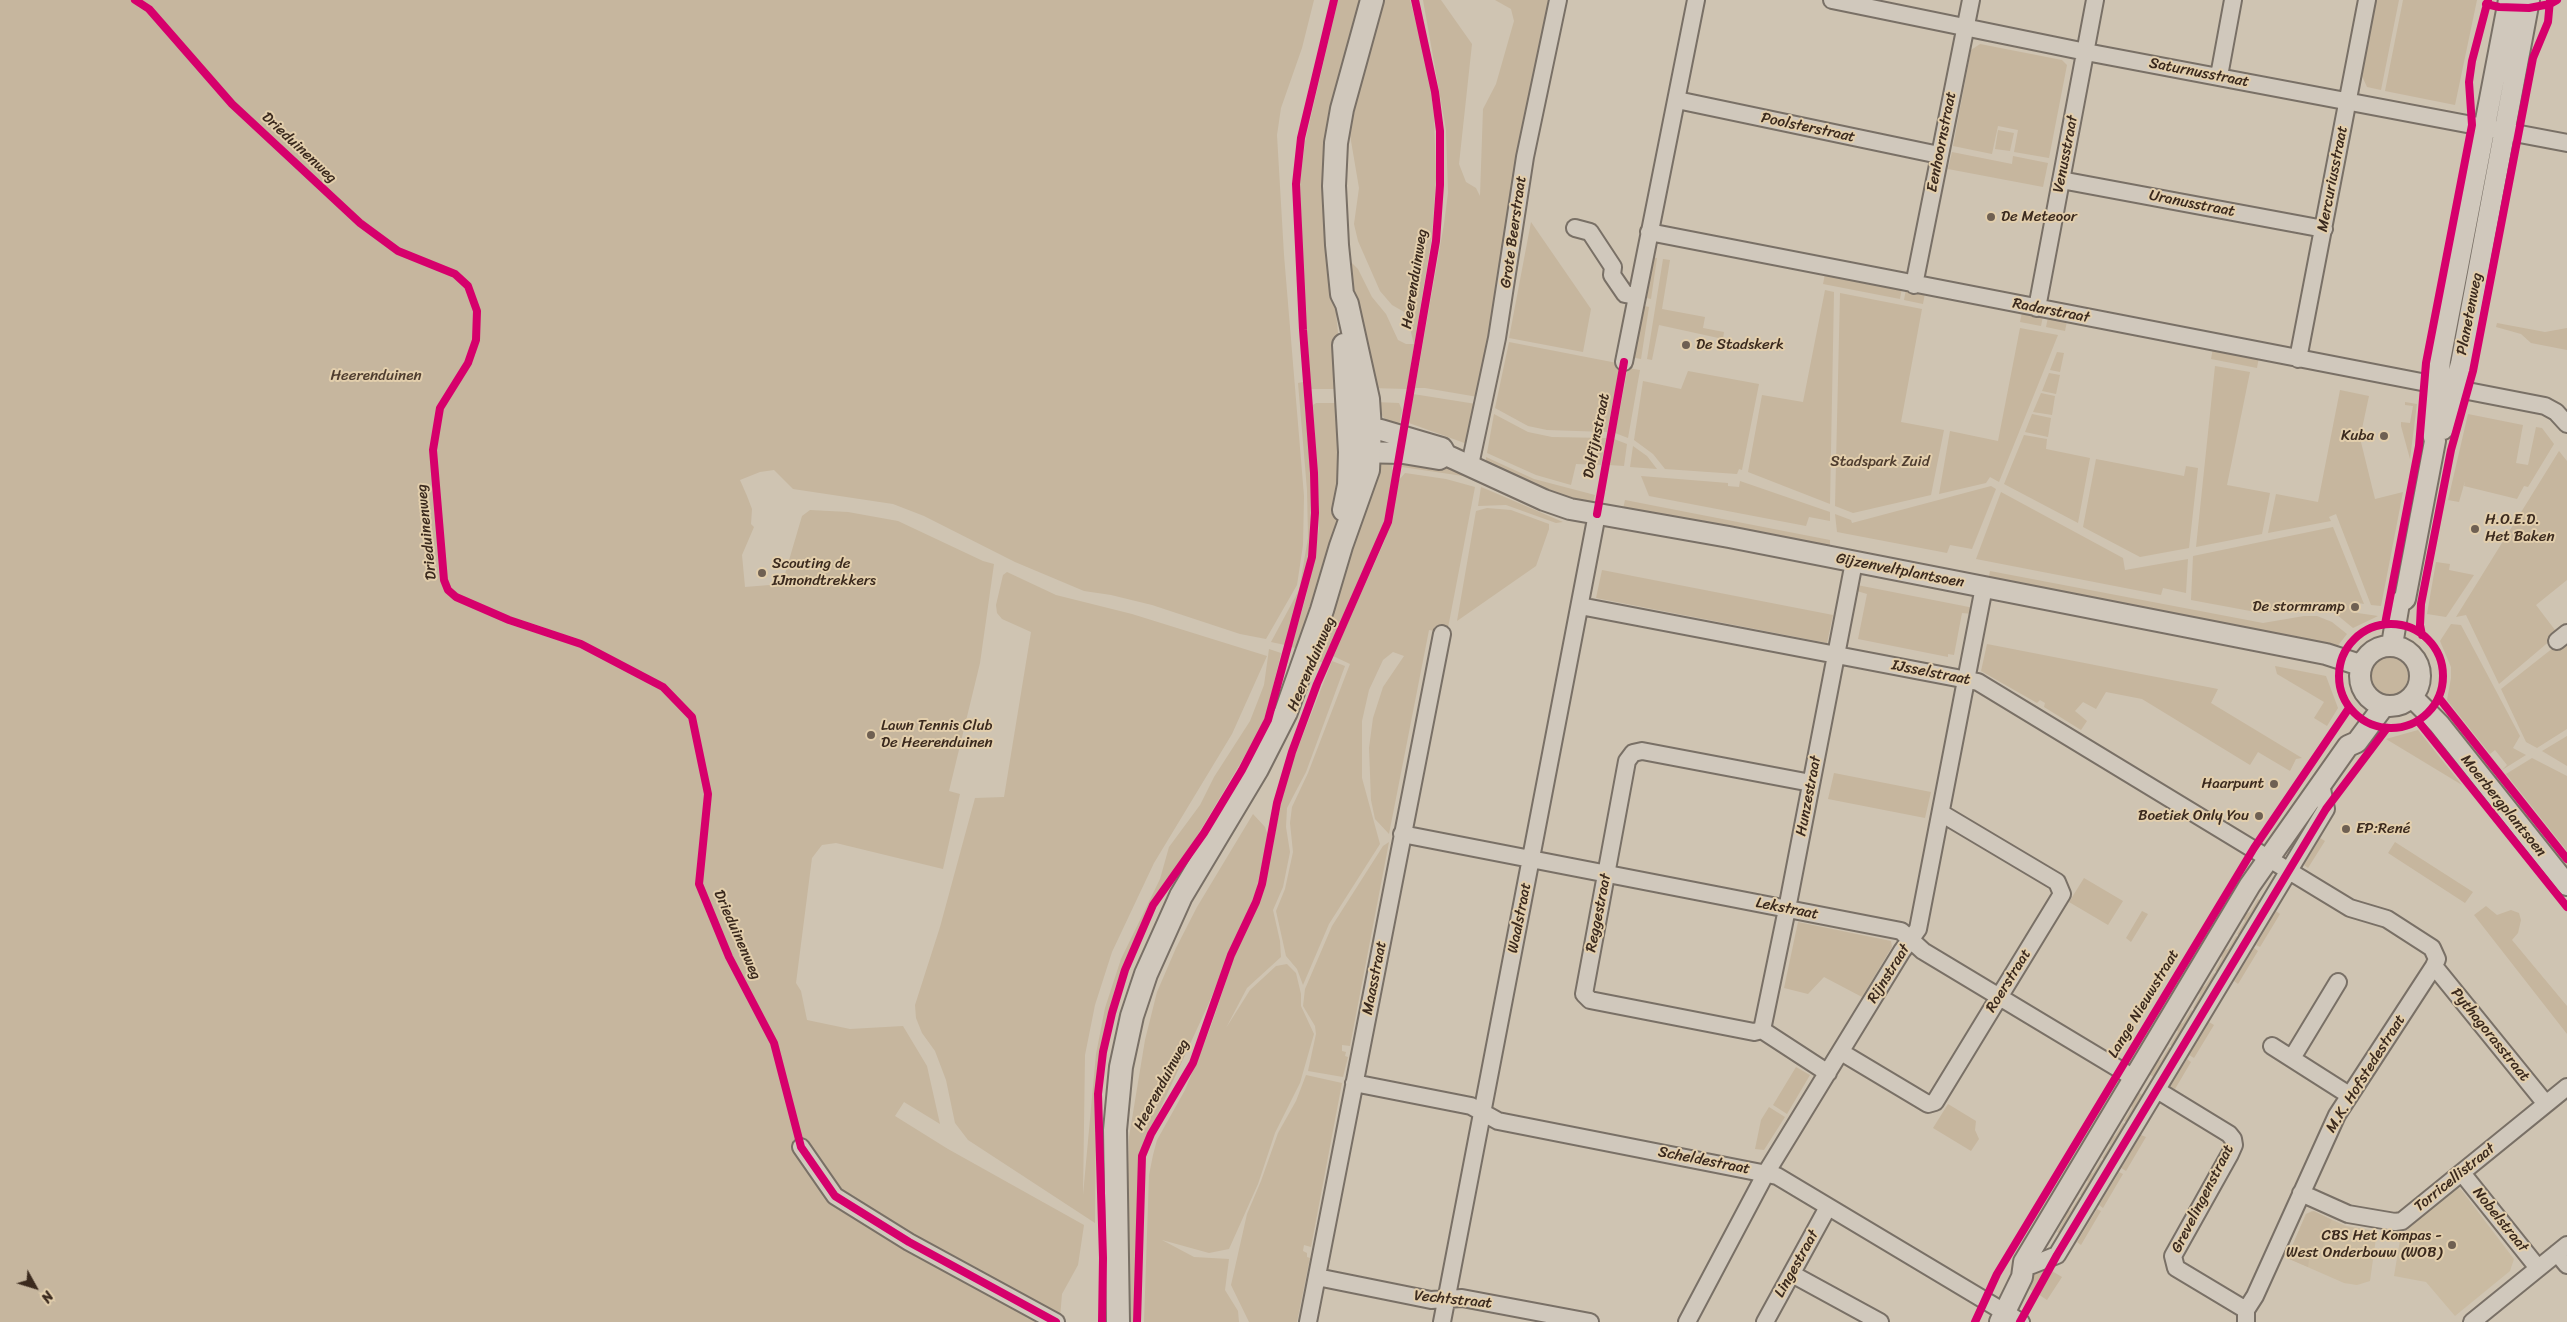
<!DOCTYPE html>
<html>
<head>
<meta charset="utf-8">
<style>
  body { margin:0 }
  #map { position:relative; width:2567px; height:1322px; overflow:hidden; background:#cfc4b2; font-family:Sriracha,sans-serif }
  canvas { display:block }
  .north { position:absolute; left:10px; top:1262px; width:50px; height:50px; -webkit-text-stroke:4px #e2ceac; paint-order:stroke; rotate:129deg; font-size:14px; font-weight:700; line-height:20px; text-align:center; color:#3b2a1e }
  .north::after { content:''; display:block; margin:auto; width:18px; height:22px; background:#3b2a1e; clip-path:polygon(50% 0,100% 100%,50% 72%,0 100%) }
</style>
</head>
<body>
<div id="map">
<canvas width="2567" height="1322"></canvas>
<div class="north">N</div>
</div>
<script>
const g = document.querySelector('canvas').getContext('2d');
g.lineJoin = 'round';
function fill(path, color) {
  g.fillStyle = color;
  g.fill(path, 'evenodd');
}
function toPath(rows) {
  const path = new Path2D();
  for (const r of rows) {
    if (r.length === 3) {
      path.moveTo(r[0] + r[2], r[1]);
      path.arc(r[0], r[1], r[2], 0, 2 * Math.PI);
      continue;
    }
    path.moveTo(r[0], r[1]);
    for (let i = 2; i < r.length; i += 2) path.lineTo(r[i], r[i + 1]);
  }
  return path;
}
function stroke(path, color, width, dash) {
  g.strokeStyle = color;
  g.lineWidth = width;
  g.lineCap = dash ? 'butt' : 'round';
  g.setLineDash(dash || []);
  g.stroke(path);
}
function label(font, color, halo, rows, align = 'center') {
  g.font = font + ' Sriracha,sans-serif';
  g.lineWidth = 4;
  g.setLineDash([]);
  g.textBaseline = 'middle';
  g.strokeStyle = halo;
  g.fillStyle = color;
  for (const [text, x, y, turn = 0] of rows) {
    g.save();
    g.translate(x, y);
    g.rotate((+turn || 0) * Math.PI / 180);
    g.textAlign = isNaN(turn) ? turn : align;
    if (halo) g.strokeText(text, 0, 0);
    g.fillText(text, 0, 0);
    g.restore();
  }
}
fill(toPath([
  [2459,1187,2514,1259,2510,1271,2455,1316,2426,1282,2394,1276,2401,1234],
  [2312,1211,2346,1226,2377,1231,2370,1281,2357,1285,2344,1283,2287,1258,2306,1214]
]), '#cabba2');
fill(toPath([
  [0,0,1314,0,1302,48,1281,108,1277,135,1284,255,1304,496,1303,545,1297,585,1266,639,1240,634,1152,605,1111,595,1084,591,1015,562,924,516,893,504,793,489,774,470,760,472,740,480,747,496,752,509,751,524,754,527,742,555,745,587,782,584,802,516,810,510,848,512,898,521,983,561,994,564,980,663,949,791,960,794,943,869,836,843,822,845,812,858,796,983,801,991,807,1020,850,1029,903,1026,927,1066,940,1124,904,1102,895,1116,948,1149,1084,1225,1078,1265,1062,1294,1060,1318,1051,1322,0,1322],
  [1338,0,1364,0,1330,257,1344,389,1311,389,1304,296,1300,183,1305,142],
  [1381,0,1410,0,1427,64,1434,115,1436,178,1432,236,1407,389,1371,388,1347,258,1358,269,1372,297,1386,314,1398,340,1406,344,1414,344,1406,313,1392,305,1380,291,1358,241,1354,224,1359,188,1349,129,1351,112],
  [1423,0,1441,0,1472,44,1459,164,1466,182,1476,188,1480,196,1483,109,1496,84,1514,21,1511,9,1495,0,1550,0,1478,397,1425,388,1415,388,1444,224,1448,193,1446,130],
  [2374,0,2399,0,2381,90,2367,87,2362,76],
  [2403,0,2477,0,2455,105,2385,91],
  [1980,44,2062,60,2067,65,2049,158,2014,152,2018,130,1998,126,1992,154,1953,146,1971,50],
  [1998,130,2014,133,2010,151,1995,149],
  [1952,152,2012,164,2013,156,2048,163,2043,187,1948,169],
  [1531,222,1591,309,1583,352,1509,338],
  [1650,257,1657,258,1651,299,1642,297,1645,279,1650,276,1652,265],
  [1663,259,1670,260,1662,309,1705,317,1703,328,1724,332,1723,339,1659,325,1652,360,1647,359],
  [1825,274,1902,288,1900,299,1823,284],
  [1906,289,1925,293,1923,304,1904,300],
  [1825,290,1834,292,1830,504,1748,472,1762,395,1803,402],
  [1840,293,1922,309,1901,422,1944,430,1931,495,1853,513,1835,506],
  [1640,305,1649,307,1641,359,1630,357,1635,352,1643,312],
  [2022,312,2043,316,2041,326,2020,322],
  [2048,317,2067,321,2065,331,2046,327],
  [2497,323,2545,332,2567,328,2567,350,2531,343,2521,334,2496,327],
  [2020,328,2058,335,1999,482,1990,477,1986,483,1939,494,1950,431,1998,441],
  [1509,342,1617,363,1616,366,1620,367,1607,432,1547,430,1528,426,1495,408],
  [2213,348,2259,357,2257,368,2211,359],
  [2057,352,2064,353,2060,372,2050,370],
  [2215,366,2250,372,2227,485,2270,493,2262,534,2196,547],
  [1628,368,1640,370,1628,438,1615,433],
  [1688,371,1759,384,1742,470,1739,469,1737,474,1665,469,1653,454,1634,440,1643,381,1681,389],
  [2049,373,2060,375,2056,394,2042,391],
  [1303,382,1312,488,1312,530,1306,567,1285,645,1271,642,1299,590,1308,538,1307,490,1298,383],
  [2340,390,2369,396,2360,438,2375,499,2403,492,2381,606,2371,605,2336,514,2329,517,2331,521,2268,533,2276,494,2318,502],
  [2041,393,2055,396,2052,415,2033,412],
  [1413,394,1476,404,1470,445,1409,423],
  [1374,402,1399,403,1402,410,1399,427,1384,418],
  [2405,402,2417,404,2410,459,2401,426,2401,422,2410,423,2413,406,2405,405],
  [1316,403,1345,403,1342,503,1331,548,1301,645,1295,648,1291,647,1306,597,1319,529,1319,506,1313,405],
  [1494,414,1528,432,1552,437,1606,438,1601,465,1576,464,1571,485,1536,475,1487,453],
  [2032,414,2051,418,2048,437,2025,432],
  [2468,414,2523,425,2516,463,2528,465,2536,427,2542,428,2554,444,2528,487,2524,486,2517,499,2464,486,2465,481,2459,502,2448,500],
  [2024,435,2047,439,2046,449,2090,458,2078,523,2004,484],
  [1614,439,1627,444,1624,466,1609,465],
  [1633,446,1647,456,1657,469,1630,467],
  [2559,451,2567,461,2567,580,2536,605,2558,634,2499,684,2466,615,2456,617],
  [1486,457,1534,479,1595,495,1593,503,1546,491,1486,462],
  [1402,458,1464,471,1463,476,1402,467],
  [1393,459,1392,469,1395,472,1385,522,1323,663,1314,659,1376,469,1384,462],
  [2096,459,2184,476,2186,466,2198,468,2189,548,2140,557,2083,527],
  [1405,473,1446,479,1475,487,1447,633,1429,630,1389,834,1375,819,1371,800,1369,748,1373,718,1383,687,1404,656,1393,652,1383,660,1369,690,1362,721,1362,778,1380,844,1329,924,1303,985,1297,969,1286,956,1276,911,1285,889,1293,852,1290,823,1292,807,1308,773,1350,664,1333,656,1385,540,1399,480],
  [1641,476,1728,483,1728,486,1739,487,1740,481,1830,512,1830,521,1809,517,1806,526,1649,496],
  [1991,486,1996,489,1972,549,1950,545,1947,553,1837,532,1835,514,1851,520,1852,523],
  [1481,487,1493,492,1563,522,1556,523,1506,505,1478,506],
  [2001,492,2123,558,2125,570,2188,559,2186,593,2163,588,2161,595,1976,559],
  [1625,500,1830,540,1830,550,1623,509],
  [1487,508,1511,510,1549,524,1549,529,1536,566,1457,621,1476,511],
  [2333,527,2364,604,2353,602,2351,612,2378,616,2376,617,2353,628,2336,614,2319,607,2311,606,2261,613,2191,600,2193,556],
  [2436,562,2450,564,2449,570,2474,575,2446,617,2427,614],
  [1602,570,1833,615,1827,643,1596,598],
  [1990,571,2263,623,2304,616,2317,616,2332,622,2347,634,2336,648,1988,581],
  [1007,572,1056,595,1132,614,1267,656,1232,734,1154,863,1112,952,1095,1005,1085,1055,1083,1195,1096,1054,1105,1008,1121,959,1160,879,1169,847,1200,805,1214,777,1250,721,1264,685,1269,649,1281,653,1268,708,1259,732,1191,846,1149,904,1115,988,1101,1044,1096,1083,1095,1223,968,1140,955,1123,946,1080,935,1051,922,1033,916,1018,915,1005,940,927,975,798,1004,797,1031,632,1002,619,997,613,996,605,1003,575],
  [1857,585,1974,608,1973,614,1962,613,1954,655,1948,654,1948,657,1858,639,1867,594,1857,591],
  [2451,624,2461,625,2520,736,2513,748,2526,755,2502,770,2507,765,2495,750,2490,754,2447,700,2451,678,2451,667,2440,641],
  [2565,642,2567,645,2567,729,2537,748,2526,742,2501,689,2558,644],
  [1987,644,2218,689,2211,703,2302,758,2296,759,2290,771,2258,752,2250,765,2142,699,2106,692,2096,709,2083,702,2075,711,2087,721,2081,730,2044,707,2045,703,2040,700,2037,703,1981,671],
  [2389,676,19],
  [1332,661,1345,666,1306,772,1287,808,1286,827,1290,852,1283,887,1273,910,1280,941,1281,957,1247,988,1226,1028,1250,990,1276,966,1287,964,1296,973,1301,994,1301,1006,1314,1034,1300,1083,1275,1133,1258,1184,1229,1249,1209,1253,1162,1240,1194,1257,1229,1259,1225,1290,1238,1311,1239,1322,1144,1322,1149,1175,1153,1155,1157,1140,1185,1090,1210,1029,1234,957,1262,895,1282,800,1292,763],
  [2275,666,2326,676,2338,708,2327,726,2314,718,2324,702,2277,674],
  [2449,715,2496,774,2491,777,2444,719],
  [2418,730,2462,785,2386,739],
  [2567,736,2567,766,2542,751],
  [2532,758,2567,776,2567,851,2506,774],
  [1834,773,1931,792,1925,818,1828,799],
  [2500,778,2567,863,2567,873,2494,782],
  [1253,814,1265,827,1268,836,1256,891,1208,1005,1139,1155,1134,1322,1125,1322,1129,1137,1145,1040,1157,992,1176,948,1197,907],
  [2320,838,2325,841,2308,868,2304,865],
  [1389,842,1350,1046,1342,1045,1342,1051,1346,1052,1345,1056,1348,1057,1343,1077,1308,1071,1316,1034,1315,1026,1303,1006,1305,989,1332,926,1383,846],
  [2395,842,2473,892,2465,903,2388,853],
  [2084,878,2123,901,2108,925,2069,902],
  [2258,899,2265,903,2243,938,2237,934,2245,921,2242,915,2250,912],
  [2486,906,2497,915,2511,910,2519,913,2521,920,2518,933,2512,940,2567,1006,2567,1034,2474,915],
  [2142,911,2148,914,2131,942,2126,938],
  [2276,911,2280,914,2260,947,2256,945],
  [1798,922,1891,941,1892,947,1862,997,1824,977,1808,994,1784,988],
  [2236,936,2243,940,2221,975,2215,971,2222,958,2220,952,2228,949],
  [2254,948,2258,951,2238,984,2234,981],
  [2214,973,2220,977,2199,1012,2193,1008,2200,995,2198,989,2205,986],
  [2191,1010,2198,1014,2177,1049,2170,1045,2178,1032,2175,1025,2183,1023],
  [2209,1022,2214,1025,2194,1058,2189,1055],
  [2169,1047,2176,1051,2158,1080,2146,1072,2153,1061,2161,1060],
  [2187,1059,2191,1062,2175,1089,2170,1087],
  [1796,1067,1810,1075,1787,1114,1773,1105],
  [1306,1075,1342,1083,1311,1247,1304,1245,1303,1251,1307,1253,1307,1257,1310,1258,1297,1322,1249,1322,1231,1285,1247,1214,1261,1181,1278,1133,1296,1101],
  [2135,1090,2147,1098,2131,1125,2124,1121,2132,1108,2129,1100],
  [1948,1104,1976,1121,1975,1130,1979,1139,1971,1151,1933,1128],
  [1769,1107,1785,1117,1764,1150,1755,1149,1761,1120],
  [2123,1123,2130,1127,2109,1162,2102,1158,2110,1145,2107,1138,2115,1136],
  [2141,1135,2146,1137,2126,1171,2121,1168],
  [2101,1160,2108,1164,2087,1199,2080,1195,2088,1182,2085,1175,2093,1173],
  [2119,1172,2123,1174,2103,1208,2099,1205],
  [2079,1197,2086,1201,2064,1236,2057,1232,2065,1218,2063,1212,2071,1210],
  [2097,1209,2101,1211,2081,1245,2077,1242],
  [2314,1211,2332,1220,2325,1234,2323,1248,2311,1246,2308,1267,2287,1258,2306,1214],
  [2044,1267,2048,1269,2034,1292,2023,1285,2028,1274],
  [2052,1271,2062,1277,2047,1300,2038,1294]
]), '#c6b69e');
const minor = toPath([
  [1832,0,2086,52,2567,143],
  [2219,76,2233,0],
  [1677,100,1939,155],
  [2061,180,2324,229],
  [1575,228,1590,232,1613,267,1612,275,1625,294,1636,296],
  [1649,232,2545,406,2556,412,2567,424],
  [1914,285,1971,0],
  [2037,308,2095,0],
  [2298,359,2367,0],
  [1624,362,1696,0],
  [1470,465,1497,338,1525,157,1558,0],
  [1580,606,1978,682,2350,908,2387,919,2432,948,2437,959,2434,966,2337,1115,2255,1296,2246,1310,2246,1322],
  [2557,641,2567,633],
  [1811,783,1642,751,1633,753,1627,761,1584,994,1590,1000,1595,1001,1754,1032,1762,1030,1828,1073],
  [1402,834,1901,931,1923,951,2134,1078],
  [2434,966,2546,1104],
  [1762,1030,1787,909,1854,562],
  [2272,1046,2349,1095],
  [1841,1052,1928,1104,1935,1102,2062,894,2057,882,1941,813],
  [2292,1058,2338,982],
  [1354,1083,1471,1106,1498,1121,1777,1176,2021,1322],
  [2157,1090,2229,1134,2233,1139,2234,1145,2230,1154,2173,1256,2176,1268,2246,1310],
  [801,1147,835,1196,909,1242,1056,1322],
  [2462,1173,2538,1268],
  [2301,1193,2348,1214,2395,1222,2402,1221,2567,1087],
  [2557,1253,2567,1265],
  [2024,1262,2032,1265,2057,1255,2326,809,2321,784],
  [1792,1274,1880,1322],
  [1317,1277,1431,1300,1462,1298,1590,1322],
  [1308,1322,1442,634],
  [1442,1322,1597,514],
  [1687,1322,1766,1173,1902,951,1918,929,1984,587],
  [1765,1322,1828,1207],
  [2472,1322,2567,1245]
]);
const tertiary = toPath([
  [1354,428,1381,430,1442,448,1446,455,1544,500,1570,509,1729,537,2326,654,2360,665],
  [2443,429,2461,364,2529,0],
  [1353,452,1403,453,1439,459,1446,455],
  [2392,645,2399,603,2405,599,2435,441,2433,433,2440,360,2509,0],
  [2390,676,30],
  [2412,697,2439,724,2567,885],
  [2000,1322,2022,1277,2024,1262,2250,885,2348,746,2357,742,2383,707]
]);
const secondary = toPath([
  [1344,510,1349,485,1350,452,1344,345],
  [1118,1322,1115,1130,1121,1067,1132,1016,1146,974,1181,896,1257,769,1286,712,1322,610,1341,546,1368,470,1370,429,1368,399,1347,304,1342,294,1337,245,1334,186,1336,143,1342,109,1372,0]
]);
stroke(minor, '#797066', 20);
stroke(tertiary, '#797066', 24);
stroke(secondary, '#797066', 26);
stroke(minor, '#d0c8bc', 16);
stroke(tertiary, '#d0c8bc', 20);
stroke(secondary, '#d0c8bc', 22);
stroke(toPath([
  [135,0,149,9,232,104,360,223,398,251,455,274,468,286,477,311,476,340,468,363,440,408,433,450,444,580,448,590,456,597,509,620,581,644,663,687,692,717,708,794,699,884,729,957,774,1043,801,1147,835,1196,909,1242,1056,1322],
  [2486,4,2499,7,2529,8,2550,4,2557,0],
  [1597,514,1624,362],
  [2385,624,2419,446,2426,363,2472,125,2469,82,2472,61,2488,0],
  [2391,676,52],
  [2422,635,2420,625,2421,604,2451,450,2473,371,2533,58,2548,22,2550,0],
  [2439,698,2567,859],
  [2418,721,2567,907],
  [1102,1322,1103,1258,1098,1094,1103,1052,1112,1013,1125,970,1153,905,1204,833,1242,770,1268,720,1312,557,1315,513,1314,473,1303,330,1296,184,1301,138,1334,0],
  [1137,1322,1142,1156,1151,1134,1193,1063,1231,955,1256,902,1262,884,1277,803,1292,752,1317,684,1388,522,1436,241,1440,185,1440,131,1435,92,1415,0],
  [1975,1322,1997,1274,2254,848,2349,708],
  [2020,1322,2057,1255,2326,809,2387,728]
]), '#d6006c', 8);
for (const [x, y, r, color] of [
  [1991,217,5,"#6f6052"],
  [1686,345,5,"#6f6052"],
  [2384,436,5,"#6f6052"],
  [2475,529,5,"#6f6052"],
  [762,573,5,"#6f6052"],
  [2355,607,5,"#6f6052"],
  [871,735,5,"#6f6052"],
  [2274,784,5,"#6f6052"],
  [2259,816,5,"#6f6052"],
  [2346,829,5,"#6f6052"],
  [2452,1245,5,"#6f6052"]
]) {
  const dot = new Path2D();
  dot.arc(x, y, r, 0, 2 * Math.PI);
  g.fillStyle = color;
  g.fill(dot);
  stroke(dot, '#e2ceac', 2);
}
label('15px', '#3b2a1e', '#e2ceac', [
  ["Saturnusstraat",2199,73,11],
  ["Poolsterstraat",1808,128,12],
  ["Eenhoornstraat",1942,142,-79],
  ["Drieduinenweg",299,148,43],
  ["Venusstraat",2066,154,-79],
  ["Mercuriusstraat",2333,179,-79],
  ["Uranusstraat",2192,204,11],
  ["Grote Beerstraat",1514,232,-82],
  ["Heerenduinweg",1415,279,-81],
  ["Radarstraat",2051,311,11],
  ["Planetenweg",2470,314,-79],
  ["Dolfijnstraat",1597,436,-79],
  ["Drieduinenweg",427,532,-96],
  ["Gijzenveltplantsoen",1900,571,11],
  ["Heerenduinweg",1312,664,-67],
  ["IJsselstraat",1931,673,11],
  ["Hunzestraat",1809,796,-79],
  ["Moerbergplantsoen",2503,806,51],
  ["Lekstraat",1787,909,11],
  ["Reggestraat",1599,913,-79],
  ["Waalstraat",1520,918,-79],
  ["Drieduinenweg",737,935,66],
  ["Rijnstraat",1889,974,-58],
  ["Maasstraat",1375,978,-79],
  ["Roerstraat",2009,981,-58],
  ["Lange Nieuwstraat",2144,1004,-59],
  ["Pythagorasstraat",2490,1035,51],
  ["M.K. Hofstedestraat",2366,1074,-58],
  ["Heerenduinweg",1162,1085,-62],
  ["Scheldestraat",1704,1161,11],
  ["Torricellistraat",2455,1178,-39],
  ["Grevelingenstraat",2203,1199,-63],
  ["Nobelstraat",2500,1220,51],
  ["Lingestraat",1797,1264,-61],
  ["Vechtstraat",1453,1300,6]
]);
label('15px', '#3b2a1e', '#e2ceac', [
  ["De Meteoor",2001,217],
  ["De Stadskerk",1696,345],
  ["Kuba",2374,436,"right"],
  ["H.O.E.D.",2485,520],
  ["Het Baken",2485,537],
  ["Scouting de",772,564],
  ["IJmondtrekkers",772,581],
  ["De stormramp",2345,607,"right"],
  ["Lawn Tennis Club",881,726],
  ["De Heerenduinen",881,743],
  ["Haarpunt",2264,784,"right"],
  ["Boetiek Only You",2249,816,"right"],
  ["EP:René",2356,829],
  ["CBS Het Kompas -",2442,1236,"right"],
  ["West Onderbouw (WOB)",2442,1253,"right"]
], 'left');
label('15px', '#4f3d2f', '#e2ceac', [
  ["Heerenduinen",376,376],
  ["Stadspark Zuid",1880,462]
]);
</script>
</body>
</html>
